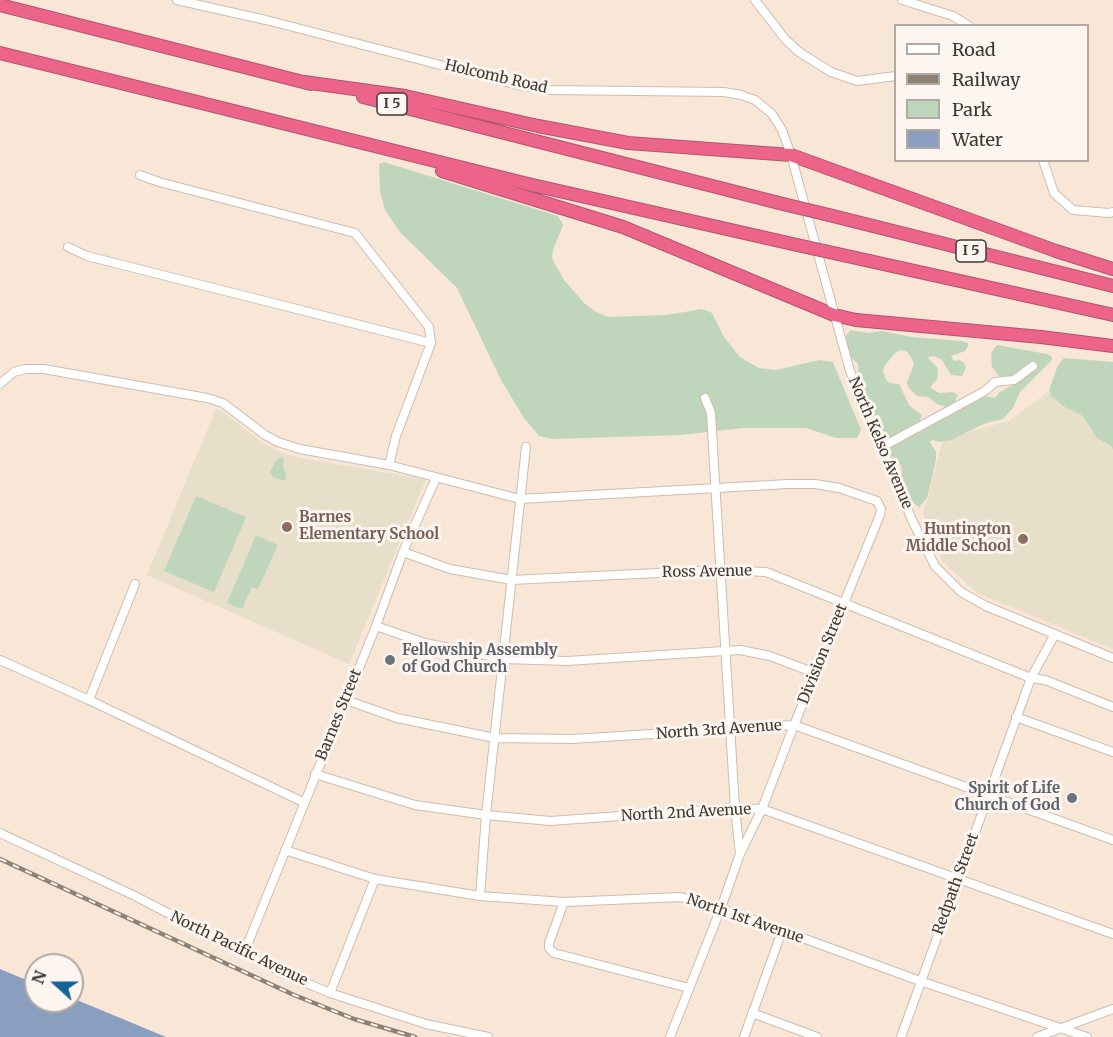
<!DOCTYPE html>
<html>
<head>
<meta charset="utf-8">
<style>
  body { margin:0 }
  #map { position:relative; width:1113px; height:1037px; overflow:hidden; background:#f8e6d6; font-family:Merriweather,serif }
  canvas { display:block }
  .legend { position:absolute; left:894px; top:24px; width:195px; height:138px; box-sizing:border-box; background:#fdf5ef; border:2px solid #b1a9a3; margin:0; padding:8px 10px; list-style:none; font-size:18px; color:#3f3831 }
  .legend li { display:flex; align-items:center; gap:12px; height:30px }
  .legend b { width:30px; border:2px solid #b1a9a3 }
  .north { position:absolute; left:24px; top:953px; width:60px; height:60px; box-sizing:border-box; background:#fdf5ef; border:2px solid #b1a9a3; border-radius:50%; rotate:291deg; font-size:16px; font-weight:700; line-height:24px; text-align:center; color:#3f3831 }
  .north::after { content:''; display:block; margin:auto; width:21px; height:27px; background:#136395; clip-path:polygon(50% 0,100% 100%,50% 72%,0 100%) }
</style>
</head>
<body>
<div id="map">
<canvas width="1113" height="1037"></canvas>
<ul class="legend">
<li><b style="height:8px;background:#fff"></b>Road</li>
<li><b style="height:8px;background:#8d8176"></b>Railway</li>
<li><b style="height:16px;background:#c0d6bc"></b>Park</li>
<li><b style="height:16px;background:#8a9ec0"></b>Water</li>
</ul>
<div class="north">N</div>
</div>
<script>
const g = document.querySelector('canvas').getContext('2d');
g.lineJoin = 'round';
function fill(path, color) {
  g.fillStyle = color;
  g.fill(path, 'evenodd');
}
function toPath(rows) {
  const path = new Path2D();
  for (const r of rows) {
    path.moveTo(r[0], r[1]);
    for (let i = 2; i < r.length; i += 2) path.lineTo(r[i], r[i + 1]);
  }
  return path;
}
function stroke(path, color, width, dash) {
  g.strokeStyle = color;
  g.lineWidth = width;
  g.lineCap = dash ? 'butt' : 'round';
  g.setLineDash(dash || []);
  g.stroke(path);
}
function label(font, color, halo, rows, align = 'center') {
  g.font = font + ' Merriweather,serif';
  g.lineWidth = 6;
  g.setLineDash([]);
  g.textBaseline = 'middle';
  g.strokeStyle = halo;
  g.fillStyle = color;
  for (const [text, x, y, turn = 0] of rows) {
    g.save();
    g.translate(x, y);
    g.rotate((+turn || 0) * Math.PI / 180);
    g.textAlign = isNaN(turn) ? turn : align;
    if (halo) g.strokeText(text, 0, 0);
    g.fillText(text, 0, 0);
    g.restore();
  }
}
fill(toPath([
  [1048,392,1113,430,1113,649,977,593,943,562,923,515,942,443,949,437,1009,421],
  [216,409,222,411,264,444,280,452,300,458,426,479,349,664,147,575]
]), '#e8dfca');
fill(toPath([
  [384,162,558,216,563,225,553,250,552,258,556,266,564,280,584,303,596,312,608,317,667,315,702,309,712,313,724,337,740,357,759,368,776,370,819,360,833,362,861,430,857,438,836,438,806,428,743,428,681,435,551,439,539,436,524,418,501,380,457,288,400,232,385,210,380,191,379,164],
  [851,330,868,333,882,331,912,337,962,341,968,343,968,346,965,351,951,356,954,361,959,360,964,363,966,368,962,376,951,375,942,360,934,356,928,357,929,359,937,367,938,373,937,379,931,386,932,389,939,393,953,392,958,395,954,403,946,407,937,404,928,397,917,396,909,388,907,383,914,364,911,357,907,352,902,350,896,352,885,365,883,371,886,380,890,383,899,384,909,405,922,415,919,423,984,396,995,398,1000,392,1013,385,1016,380,1013,376,1004,379,999,376,992,367,991,353,997,345,1047,354,1052,357,1052,360,1020,392,1013,408,1003,419,986,423,951,440,940,442,932,440,930,442,936,452,936,460,927,498,919,507,912,502,899,483,899,478,902,474,901,466,888,452,866,402,859,381,858,364,850,356,844,338],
  [1064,358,1113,362,1113,449,1111,446,1097,438,1083,416,1063,406,1051,396,1049,390,1058,365],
  [281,457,284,459,283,467,286,475,285,481,273,477,270,472,276,460],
  [196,496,246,517,214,592,164,571],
  [256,535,278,545,258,589,252,587,242,609,227,603]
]), '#c0d6bc');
fill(toPath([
  [0,969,36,984,36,1001,72,1001,72,998,166,1037,0,1037]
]), '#8a9ec0');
const minor = toPath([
  [177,0,266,20,518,85,549,90,724,92,741,95,755,100,772,114,782,130,791,155,850,371,912,520,935,566,961,592,986,606,1113,658],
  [755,0,785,39,799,52,831,72,857,81,896,76],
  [902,0,953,16,969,26],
  [1043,160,1054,193,1073,210,1109,213,1113,212],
  [140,175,159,182,355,233,429,327,431,343,396,436,389,465,520,499,788,484,815,484,839,488,877,501,881,509,880,515,794,725,762,809,740,854,721,908,670,1037],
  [68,247,87,256,431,343],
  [0,384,14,372,26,369,44,369,207,398,223,403,265,435,278,442,300,449,389,465],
  [705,398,711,413,712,431,735,808,740,854],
  [882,447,985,391,995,382,1014,380,1033,366],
  [403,552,450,569,512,580,721,570,766,572,1031,678,1045,680,1113,707],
  [376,626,425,643,504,659,567,661,740,650,770,656,815,673],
  [0,660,89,700,303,802],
  [89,700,135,584],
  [346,700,397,718,495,738,572,739,794,725,1113,840],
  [1016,717,1113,752],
  [315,774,415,805,486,815,550,821,735,808,762,809,1113,934],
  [0,833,135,896,285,974,330,993,426,1024,488,1037],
  [285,850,375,879,480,896,564,902,681,897,721,908,920,981,1087,1037],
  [480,896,486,815,526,447],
  [564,902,549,943,549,948,554,953,689,988],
  [244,953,376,626,403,552,436,478],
  [330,993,375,879],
  [752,1013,817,1037],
  [744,1037,782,931],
  [901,1037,1031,678,1055,634],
  [1037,1037,1113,1009]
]);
const highway = toPath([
  [0,5,311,84],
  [0,53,528,184,797,245],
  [304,82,405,96,538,126,628,143,791,155,1056,251,1113,269],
  [363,97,783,204],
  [442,171,623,227,834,315,856,320,1041,337,1113,346],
  [829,215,1113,286],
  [838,254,1113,315]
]);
stroke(minor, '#cebdad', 10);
stroke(highway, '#b0556b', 14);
stroke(minor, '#fff', 8);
stroke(highway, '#ed648a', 12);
const rail = toPath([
  [0,859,294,995,354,1019,415,1037]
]);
stroke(rail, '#8d8176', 4.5);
stroke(rail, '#fdf5ef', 2, [7]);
const highwayBridge = toPath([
  [783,204,829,215],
  [797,245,838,254]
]);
stroke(highwayBridge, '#b0556b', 14, []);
stroke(highwayBridge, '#ed648a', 12);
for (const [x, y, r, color] of [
  [287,527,6,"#8d6e63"],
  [1023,539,6,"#8d6e63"],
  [390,660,6,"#6b7280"],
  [1072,798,6,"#6b7280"]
]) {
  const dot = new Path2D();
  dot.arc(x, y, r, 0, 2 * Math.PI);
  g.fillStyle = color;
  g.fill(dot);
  stroke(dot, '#fdf5ef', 2);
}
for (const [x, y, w] of [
  [392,104,30],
  [971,251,30]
]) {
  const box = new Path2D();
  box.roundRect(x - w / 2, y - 11, w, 22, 4.5);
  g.fillStyle = '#fdf5ef';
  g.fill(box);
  stroke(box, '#3f3831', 1.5);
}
label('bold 14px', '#3f3831', null, [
  ["I 5",392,104],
  ["I 5",971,251]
]);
label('15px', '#3f3831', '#fdf5ef', [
  ["Holcomb Road",496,77,13],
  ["North Kelso Avenue",880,443,67],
  ["Ross Avenue",707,572,-1],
  ["Division Street",823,654,-68],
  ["Barnes Street",339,715,-68],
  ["North 3rd Avenue",719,730,-4],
  ["North 2nd Avenue",686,813,-3],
  ["Redpath Street",956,884,-70],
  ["North 1st Avenue",745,919,19],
  ["North Pacific Avenue",239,949,26]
]);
label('bold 15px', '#785e54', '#fdf5ef', [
  ["Barnes",299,518],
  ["Elementary School",299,535],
  ["Huntington",1011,530,"right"],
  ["Middle School",1011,547,"right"]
], 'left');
label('bold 15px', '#5b616d', '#fdf5ef', [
  ["Fellowship Assembly",402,651],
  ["of God Church",402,668],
  ["Spirit of Life",1060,789,"right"],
  ["Church of God",1060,806,"right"]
], 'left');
</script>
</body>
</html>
